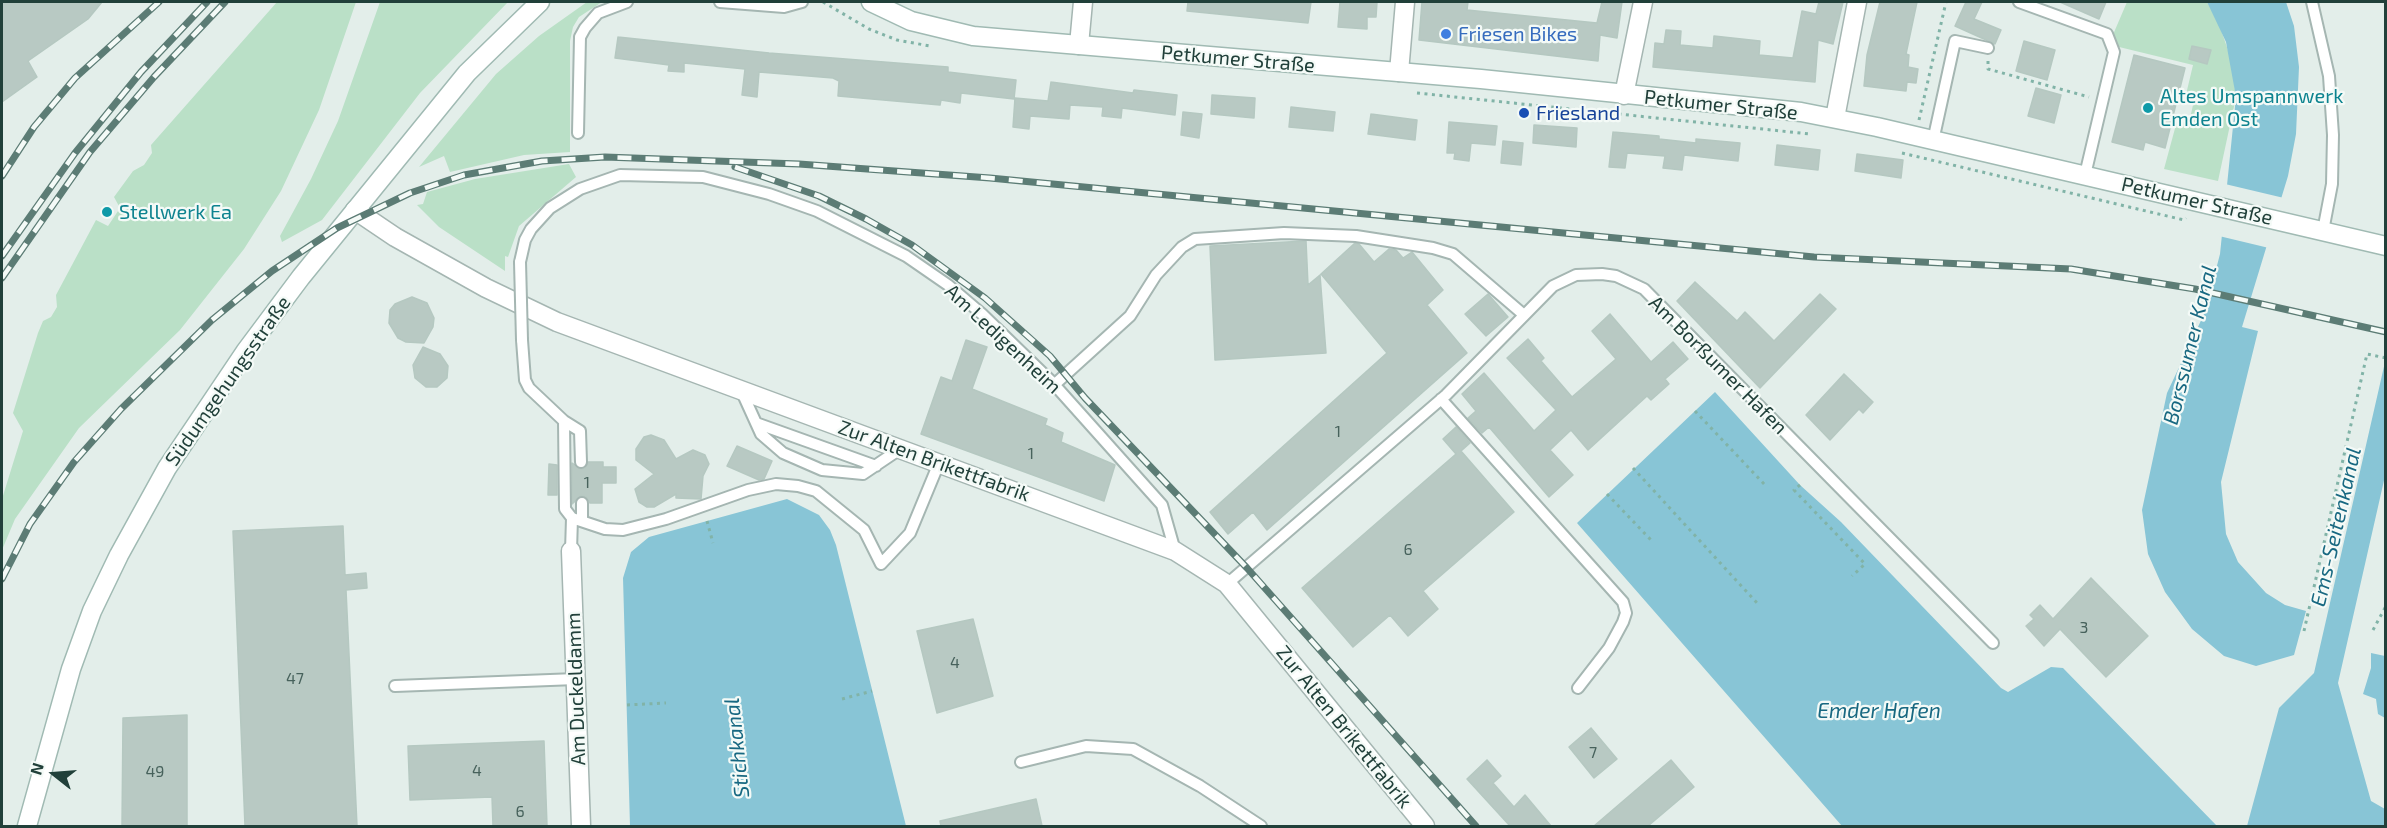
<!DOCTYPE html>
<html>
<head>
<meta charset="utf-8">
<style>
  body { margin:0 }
  #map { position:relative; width:2387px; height:828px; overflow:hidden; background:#e3eeea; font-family:"Exo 2",sans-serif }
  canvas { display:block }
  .frame { position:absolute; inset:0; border:3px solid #21403a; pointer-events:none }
  .north { position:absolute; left:24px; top:744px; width:60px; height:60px; -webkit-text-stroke:4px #f4faf7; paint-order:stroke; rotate:287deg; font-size:16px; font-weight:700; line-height:24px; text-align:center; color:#21403a }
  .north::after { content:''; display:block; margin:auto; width:21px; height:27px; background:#21403a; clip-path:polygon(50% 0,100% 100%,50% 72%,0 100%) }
</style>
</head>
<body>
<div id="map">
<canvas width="2387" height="828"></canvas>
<div class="frame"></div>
<div class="north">N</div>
</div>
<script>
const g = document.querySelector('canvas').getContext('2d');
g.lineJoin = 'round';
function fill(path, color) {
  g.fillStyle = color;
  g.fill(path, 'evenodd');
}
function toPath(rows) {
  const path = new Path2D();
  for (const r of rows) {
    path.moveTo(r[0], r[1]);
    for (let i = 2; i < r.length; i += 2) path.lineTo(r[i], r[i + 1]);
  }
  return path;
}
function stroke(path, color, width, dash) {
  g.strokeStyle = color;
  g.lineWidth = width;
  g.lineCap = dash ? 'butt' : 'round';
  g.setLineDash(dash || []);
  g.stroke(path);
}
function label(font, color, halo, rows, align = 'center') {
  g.font = font + ' "Exo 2",sans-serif';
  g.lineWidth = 4.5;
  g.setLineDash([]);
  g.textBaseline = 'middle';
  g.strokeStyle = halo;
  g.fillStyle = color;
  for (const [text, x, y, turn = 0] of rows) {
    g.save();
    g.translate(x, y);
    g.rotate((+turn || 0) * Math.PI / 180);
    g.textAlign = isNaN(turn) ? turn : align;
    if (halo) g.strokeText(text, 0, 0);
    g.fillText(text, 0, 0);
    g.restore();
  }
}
fill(toPath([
  [277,2,356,2,319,110,281,191,244,249,180,330,79,428,15,519,2,550,2,499,23,431,13,413,38,333,43,321,51,317,57,307,56,295,96,220,108,226,120,208,114,197,133,171,144,165,152,153,151,145],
  [380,2,508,2,420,93,322,220,282,242,280,236,311,179,338,121],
  [587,2,602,2,579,17,573,27,570,41,570,152,524,155,450,172,444,156,419,167,496,74,539,36],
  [2127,2,2207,2,2219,24,2231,59,2236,97,2218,181,2164,169,2177,121,2189,123,2193,105,2184,103,2193,65,2115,46,2112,37],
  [569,164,576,177,519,226,508,257,505,256,505,271,439,227,417,205,423,204,427,192,475,179]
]), '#bae0c7');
fill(toPath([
  [2207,2,2286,2,2294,26,2299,67,2296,134,2288,176,2242,327,2258,331,2221,482,2226,534,2238,562,2266,593,2285,605,2306,611,2294,655,2256,666,2224,656,2192,629,2165,592,2148,554,2142,510,2167,393,2205,312,2220,254,2236,97,2226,42],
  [2385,362,2385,476,2338,683,2371,801,2385,809,2385,826,2247,826,2279,708,2314,673],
  [1715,392,1800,485,1841,522,2001,688,2008,692,2051,667,2063,668,2217,826,1842,826,1577,523],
  [787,499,819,515,830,530,836,545,906,826,630,826,623,578,631,552,649,537],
  [2371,653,2385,656,2385,718,2378,714,2376,699,2363,694,2371,668]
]), '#88c5d6');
fill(toPath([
  [2225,184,2284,198,2269,248,2219,236]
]), '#e3eeea');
const building = toPath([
  [2,2,102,2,88,19,28,61,37,77,2,102,2,2],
  [1188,2,1311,2,1308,23,1187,11,1188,2],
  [1340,2,1377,2,1376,17,1367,17,1367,29,1338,27,1340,2],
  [1422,2,1468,2,1467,10,1597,23,1602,2,1622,2,1617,38,1600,35,1598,61,1419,40,1422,2],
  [1819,2,1843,2,1833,44,1818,40,1815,82,1653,67,1655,43,1664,44,1666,30,1681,31,1680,45,1713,48,1714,36,1760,41,1759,55,1793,58,1802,11,1816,14,1819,2],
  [1880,2,1917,2,1906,54,1909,55,1908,67,1918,69,1916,83,1907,82,1906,91,1864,86,1867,55,1880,2],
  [1966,2,1982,2,1974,19,2001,30,1995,44,1955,26,1966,2],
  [2060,2,2106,2,2099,19,2060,2],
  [618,37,769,53,948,67,948,72,1016,80,1014,99,961,93,960,103,941,100,940,105,838,96,839,81,833,78,759,72,757,97,742,95,745,69,684,63,684,72,668,71,669,65,615,58,618,37],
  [2024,41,2055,50,2047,80,2016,71,2024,41],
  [2192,46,2211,50,2207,64,2189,59,2192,46],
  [2134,55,2185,68,2165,148,2145,142,2143,150,2112,142,2134,55],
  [1051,82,1133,93,1134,90,1177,95,1175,115,1122,108,1121,118,1102,116,1103,107,1070,105,1069,119,1030,116,1029,129,1013,127,1015,98,1048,101,1051,82],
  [2036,88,2061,95,2054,123,2028,116,2036,88],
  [1212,95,1255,98,1254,118,1211,114,1212,95],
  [1291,107,1335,112,1333,131,1289,127,1291,107],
  [1183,112,1202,114,1199,138,1181,135,1183,112],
  [1371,114,1417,120,1415,140,1368,134,1371,114],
  [1449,122,1497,126,1495,145,1471,143,1469,161,1454,159,1455,153,1447,153,1449,122],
  [1534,125,1577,128,1576,147,1533,143,1534,125],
  [1613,132,1659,136,1659,139,1696,143,1696,139,1740,143,1738,161,1684,155,1682,170,1663,168,1665,156,1627,153,1625,168,1609,167,1613,132],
  [1503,141,1523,143,1521,165,1501,163,1503,141],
  [1777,145,1820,150,1818,170,1775,165,1777,145],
  [1857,154,1903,160,1901,178,1855,171,1857,154],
  [1306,241,1308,285,1320,275,1326,353,1215,360,1210,246,1306,241],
  [1355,243,1359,244,1374,262,1389,249,1396,250,1403,258,1412,252,1443,290,1427,305,1467,353,1267,530,1253,512,1228,534,1210,512,1387,353,1321,274,1355,243],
  [1695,282,1737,321,1745,312,1774,341,1820,294,1836,309,1760,388,1677,301,1695,282],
  [1488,294,1508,317,1486,336,1465,314,1488,294],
  [412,297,427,303,434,318,433,327,424,343,406,342,398,338,389,323,390,310,395,304,412,297],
  [1610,314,1651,362,1673,342,1688,359,1665,379,1669,384,1651,400,1647,396,1588,450,1571,430,1550,450,1573,475,1549,497,1489,427,1482,433,1468,418,1476,411,1462,394,1484,373,1534,431,1556,410,1507,358,1528,339,1544,358,1541,361,1572,397,1616,359,1592,331,1610,314],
  [966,340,987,347,972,389,1047,419,1045,425,1063,433,1061,442,1115,465,1104,501,921,434,941,377,952,381,966,340],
  [423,347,440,354,448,366,447,378,437,387,426,387,415,378,413,365,423,347],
  [1844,374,1873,402,1863,413,1859,409,1830,440,1806,415,1844,374],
  [1456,427,1470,443,1461,451,1514,512,1423,591,1438,609,1408,636,1390,615,1353,647,1302,588,1456,454,1443,439,1456,427],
  [651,435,664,440,676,459,693,450,705,455,709,464,703,476,701,499,676,498,676,494,654,507,647,507,639,502,635,489,654,474,636,460,636,449,644,437,651,435],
  [737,446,772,461,764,479,759,480,727,466,737,446],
  [588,462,603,462,603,467,616,467,616,483,602,483,602,503,590,503,586,497,581,496,572,504,572,463,581,469,585,468,588,462],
  [549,464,557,465,557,495,548,495,549,464],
  [343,526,345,575,366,573,367,588,346,590,357,826,245,826,233,531,343,526],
  [2091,578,2148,636,2106,677,2060,629,2044,646,2026,626,2034,619,2030,615,2040,605,2053,619,2091,578],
  [973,619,993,696,937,713,917,631,973,619],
  [187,715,187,826,122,826,123,718,187,715],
  [1591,728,1617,759,1594,778,1569,747,1591,728],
  [544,741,547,826,493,826,492,797,410,800,408,746,544,741],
  [1487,760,1501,776,1493,783,1514,807,1525,795,1551,826,1510,826,1467,779,1487,760],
  [1671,760,1694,787,1648,826,1594,826,1671,760],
  [1036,799,1042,826,941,826,940,821,1036,799]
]);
fill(building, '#b8c9c3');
stroke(building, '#b5c8c1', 1.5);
const lane = toPath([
  [720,2,784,7,802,2],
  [2019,2,2107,34,2114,52,2085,175],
  [2312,2,2329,76,2333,135,2332,184,2323,231],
  [578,133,580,37,585,28,598,13,627,2],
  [1933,141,1955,41,1988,48],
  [520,262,525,240,531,229,550,208,580,189,620,175,703,177,769,194,817,211,906,256,948,285,982,314,1052,382,1162,505,1175,551],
  [522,340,525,380,529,388,564,421,580,431,581,462],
  [1054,385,1130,316,1156,275,1182,247,1195,239,1284,233,1356,236,1433,248,1453,254,1524,315],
  [741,390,761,434,783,453,822,470,863,474,900,449],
  [1441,399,1623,602,1626,613,1623,622,1609,648,1578,688],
  [564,421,565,509,572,518,571,551],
  [756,423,876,466],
  [572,518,605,529,623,530,666,519,748,490,776,484,798,486,816,491,864,530,881,564,910,533,939,463],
  [582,521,582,503],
  [1227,584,1446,395,1553,286,1576,275,1602,274,1616,276,1644,289,1993,643],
  [395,686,576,679],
  [1021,762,1086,746,1133,749,1200,786,1261,826]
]);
const street = toPath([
  [1079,45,1083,2],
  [1399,72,1405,2],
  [1624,95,1643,2],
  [1835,118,1857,2],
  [355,210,395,237,486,288,557,322,1175,551,1227,584,1425,826],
  [571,551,581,826]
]);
const secondary = toPath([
  [871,2,911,21,973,36,1481,79,1801,112,1877,127,2386,246],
  [27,826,71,669,92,611,119,555,167,468,245,352,301,277,467,73,540,2]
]);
stroke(lane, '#a5b6b2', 14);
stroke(street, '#a5b6b2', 21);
stroke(secondary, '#a0bab3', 21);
stroke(toPath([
  [823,2,869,29,897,40,930,46],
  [1988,61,1988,69,2089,97],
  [1417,93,1810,134],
  [1919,120,1946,2],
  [1902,153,2184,220,2186,218],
  [1695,411,1765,485],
  [1633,468,1757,603],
  [1800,485,1794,490,1865,564,1852,576],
  [1607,494,1651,540],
  [707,521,713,543],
  [2373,630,2386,606],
  [2304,631,2367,354,2386,358],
  [842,699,872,691],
  [627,705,666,703]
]), '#81b3a7', 3, [3, 4.5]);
stroke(lane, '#fff', 10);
stroke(street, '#fff', 18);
stroke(secondary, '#fff', 18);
const rail = toPath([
  [735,167,819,196,866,219,912,245,985,298,1050,356,1085,398,1247,568,1476,826],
  [2,176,34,127,75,78,159,2],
  [2,256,75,153,141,72,207,2],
  [2,278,90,152,154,77,225,2],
  [2,579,30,524,74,462,121,409,212,320,272,271,337,228,410,193,464,175,542,161,605,157,799,164,990,178,1814,257,2071,269,2195,289,2386,332]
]);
stroke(rail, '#5c7c75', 7);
stroke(rail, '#f4faf7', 4.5, [14]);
const laneBridge = toPath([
  [520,262,522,340]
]);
stroke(laneBridge, '#a5b6b2', 14, []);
stroke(laneBridge, '#fff', 10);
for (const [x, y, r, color] of [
  [1446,34,6,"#3f7fe0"],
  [2148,108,6,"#0f9aa8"],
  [1524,113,6,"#1a4fb4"],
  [107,212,6,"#0f9aa8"]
]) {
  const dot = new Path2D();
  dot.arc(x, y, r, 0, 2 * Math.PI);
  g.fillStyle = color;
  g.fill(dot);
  stroke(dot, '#f4faf7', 2);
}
label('16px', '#47625c', null, [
  ["1",1338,432],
  ["1",1031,454],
  ["1",587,483],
  ["6",1408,550],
  ["3",2084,628],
  ["4",955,663],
  ["47",295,679],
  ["7",1593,753],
  ["4",477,771],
  ["49",155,772],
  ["6",520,812]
]);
label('20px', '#366cbe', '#f4faf7', [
  ["Friesen Bikes",1458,34]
], 'left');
label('20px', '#21403a', '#f4faf7', [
  ["Petkumer Straße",1238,59,5],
  ["Petkumer Straße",1721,105,6],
  ["Petkumer Straße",2197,201,13],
  ["Am Ledigenheim",1003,339,43],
  ["Am Borßumer Hafen",1718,365,45],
  ["Südumgehungsstraße",228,381,-55],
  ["Zur Alten Brikettfabrik",934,461,20],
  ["Am Duckeldamm",576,689,-92],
  ["Zur Alten Brikettfabrik",1344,727,51]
]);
label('20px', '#0d838f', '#f4faf7', [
  ["Altes Umspannwerk",2160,96],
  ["Emden Ost",2160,119],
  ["Stellwerk Ea",119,212]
], 'left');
label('20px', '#164399', '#f4faf7', [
  ["Friesland",1536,113]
], 'left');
label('italic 21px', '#176881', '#f4faf7', [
  ["Borssumer Kanal",2190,345,-76],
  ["Ems-Seitenkanal",2336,527,-77],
  ["Emder Hafen",1879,711],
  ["Stichkanal",737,748,-96]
]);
</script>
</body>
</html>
